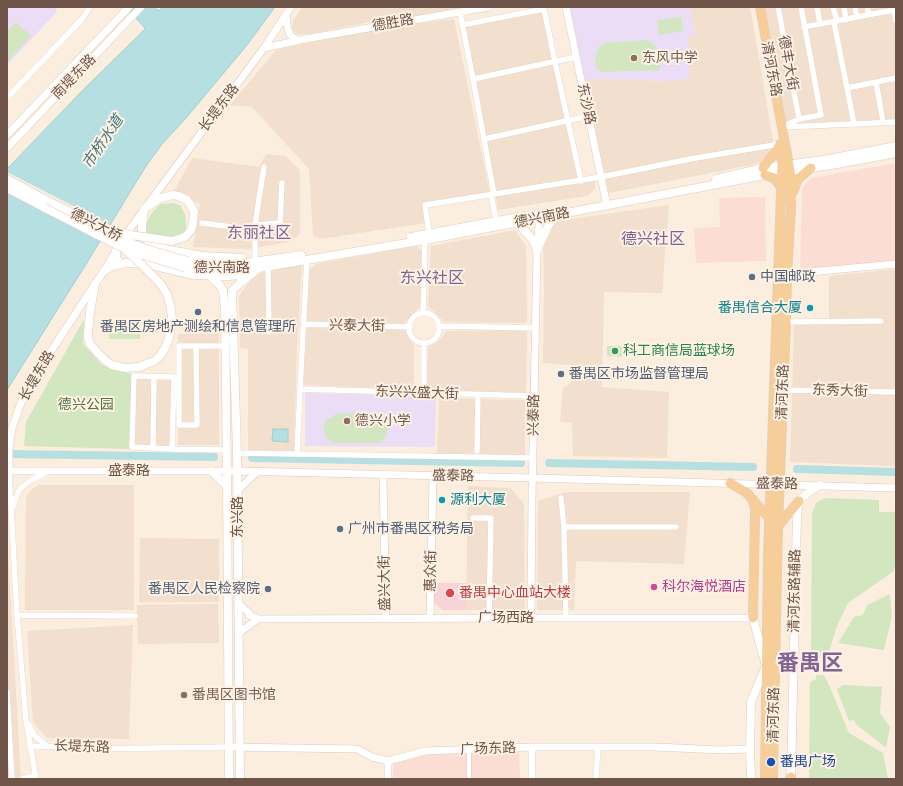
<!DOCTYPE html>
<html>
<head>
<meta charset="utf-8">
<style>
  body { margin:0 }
  #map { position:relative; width:903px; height:786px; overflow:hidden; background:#fbeedf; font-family:Figtree,sans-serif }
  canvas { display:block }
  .frame { position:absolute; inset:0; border:8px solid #6f5449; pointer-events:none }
</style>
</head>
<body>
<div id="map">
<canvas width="903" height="786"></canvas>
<div class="frame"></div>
</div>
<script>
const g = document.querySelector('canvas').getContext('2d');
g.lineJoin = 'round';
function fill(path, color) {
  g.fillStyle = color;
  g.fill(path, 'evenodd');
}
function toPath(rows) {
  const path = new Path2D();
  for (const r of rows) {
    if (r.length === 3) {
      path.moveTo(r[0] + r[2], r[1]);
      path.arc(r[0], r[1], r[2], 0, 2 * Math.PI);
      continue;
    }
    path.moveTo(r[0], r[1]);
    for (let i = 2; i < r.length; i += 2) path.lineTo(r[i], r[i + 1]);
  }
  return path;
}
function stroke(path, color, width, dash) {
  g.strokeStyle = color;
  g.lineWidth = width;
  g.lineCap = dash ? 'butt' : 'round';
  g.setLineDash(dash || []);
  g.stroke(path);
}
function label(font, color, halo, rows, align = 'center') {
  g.font = font + ' Figtree,"Noto Sans SC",sans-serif';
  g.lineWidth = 4;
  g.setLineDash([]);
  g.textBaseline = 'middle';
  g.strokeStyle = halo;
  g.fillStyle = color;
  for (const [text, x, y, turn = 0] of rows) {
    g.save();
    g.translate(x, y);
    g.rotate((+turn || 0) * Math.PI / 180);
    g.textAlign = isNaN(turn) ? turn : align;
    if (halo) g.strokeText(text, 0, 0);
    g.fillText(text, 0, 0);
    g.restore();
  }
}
fill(toPath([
  [302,7,463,7,376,23,373,21,310,34,297,34,292,30,293,21],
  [690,7,750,7,760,64,774,147,761,163,609,193,584,79,676,81,688,37,695,35],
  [764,7,896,7,896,125,814,129,812,123,785,129],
  [544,8,582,178,494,192,463,24],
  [454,19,490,194,423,203,426,223,321,239,313,235,309,169,252,107,230,105,276,50,366,30],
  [266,154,285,156,300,170,300,234,290,242,248,249,193,247,200,204,174,191,192,158,259,167],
  [595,179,595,189,587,196,498,210,495,195],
  [669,205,662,293,604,292,602,387,669,392,667,458,573,456,572,423,560,422,563,388,571,383,570,365,543,363,544,291,543,249,556,221],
  [515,230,526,246,527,323,444,322,428,306,431,246],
  [417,246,422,251,421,306,404,324,308,322,306,321,308,271,316,264],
  [302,264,297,348,294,453,248,452,248,349,240,348,239,296,250,281,257,274],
  [896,269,896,466,790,462,794,325,829,324,829,276],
  [306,328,404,329,414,346,414,390,305,385,303,382],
  [527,330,526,393,430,391,426,389,428,347,437,342,447,331],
  [219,333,219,445,178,445,178,334],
  [134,375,176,376,173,449,130,449],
  [439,398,525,400,525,456,437,454],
  [39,485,134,485,134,610,25,610,26,497,32,489],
  [468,486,511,488,524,504,525,610,466,610],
  [566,492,690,492,684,564,576,561,574,610,537,610,538,501],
  [7,535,21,779,7,779],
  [140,538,219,539,219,602,139,602],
  [218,604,219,643,138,644,137,605],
  [133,625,129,739,47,738,33,722,27,631]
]), '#f2dfce');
fill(toPath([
  [896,163,896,262,800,272,802,188,811,178],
  [765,197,766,261,696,263,694,228,720,227,719,198],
  [453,751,519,752,520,779,393,779,393,761,428,754]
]), '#fbddd3');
fill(toPath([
  [7,7,57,7,56,13,7,65],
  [570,7,690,7,695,35,688,37,689,78,676,81,584,79],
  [305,393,436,396,435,447,305,446]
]), '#ebddf6');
fill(toPath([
  [434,583,467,583,466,610,442,610,434,602]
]), '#f8d3da');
fill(toPath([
  [681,17,683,31,659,35,657,20],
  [16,22,31,36,8,61,7,60,7,32],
  [647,40,653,43,658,50,659,58,657,62,655,65,660,65,660,70,602,72,598,70,596,67,595,59,598,48,601,45,604,43],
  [173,203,180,205,184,212,186,219,186,231,177,238,146,234,146,224,151,214,160,204],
  [84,319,83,344,102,365,134,375,130,449,24,446,26,422],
  [109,322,140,322,140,339,109,339],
  [607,346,622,346,622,357,607,356],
  [338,413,381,415,387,423,388,428,384,440,378,443,332,443,326,438,324,429,325,421],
  [824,498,879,500,879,512,896,512,896,558,894,571,848,603,837,626,828,655,811,657,812,514,816,503],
  [890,594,892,616,884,650,838,643,854,617,863,615,867,605],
  [816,675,824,675,829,685,849,733,883,753,888,779,809,779,810,682,816,679],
  [843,685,882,687,880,713,890,727,886,748,857,725,854,720,849,721,837,689]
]), '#d2e7bf');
const water = toPath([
  [126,7,154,7,157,10,160,10,163,7,275,7,247,45,186,118,162,144,146,166,88,261,7,390,7,169,83,90,145,29,144,27,126,7],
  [273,429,288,429,288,442,272,441,273,429]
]);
fill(water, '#b6dfe2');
stroke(water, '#9ccfd3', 1);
fill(toPath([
  [7,172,13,175,112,226,103,240,7,193]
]), '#fbeedf');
stroke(toPath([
  [7,454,214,457],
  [252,458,521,463],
  [549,463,753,467],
  [797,469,896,472]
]), '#b6dfe2', 8);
const pedestrian = toPath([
  [469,779,469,754]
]);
const minor = toPath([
  [778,7,799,119],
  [817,7,820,24],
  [833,7,837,21],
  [844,7,846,20],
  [855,7,857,17],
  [867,7,869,15],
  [894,10,896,21],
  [460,12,473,79,494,194],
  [834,22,847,88,896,78],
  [462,25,544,9,555,62,581,181],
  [804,27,894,10,896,8],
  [473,79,576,57],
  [876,82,883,122],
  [847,88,854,124],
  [7,98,82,19,90,7],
  [782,127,799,119,821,115,801,7],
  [785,127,896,122],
  [484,139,589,116],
  [491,194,496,221],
  [202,223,255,230],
  [255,225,280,223,282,183],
  [429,233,425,205,601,177,690,159,780,144],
  [255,258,255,225,264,167],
  [268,266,269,332],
  [423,313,425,240],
  [424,328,15],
  [786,322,881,321],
  [304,324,410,327],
  [439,326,535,328],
  [196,346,197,425,179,425,179,346,225,346],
  [300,389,534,396],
  [783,390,896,392],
  [424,393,424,343],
  [153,448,154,377],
  [172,449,174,377,134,376,132,447,172,449,227,450],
  [477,451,478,395],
  [237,453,533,458],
  [297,454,300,389,307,259],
  [7,471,9,471,17,615,26,720,36,779],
  [561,498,564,527],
  [13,507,18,492,22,487,30,481,48,471],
  [473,518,491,518,489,618],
  [17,615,135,616],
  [566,618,564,527,676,527],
  [7,692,12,779],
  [28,723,34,735,47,746],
  [30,747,47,746,86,749,229,747],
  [22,779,35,776],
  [596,779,598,747]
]);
const tertiary = toPath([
  [566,7,606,201],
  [286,14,287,26,290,35,297,40],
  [264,48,305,39,489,7],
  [7,135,129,7],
  [7,148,141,7],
  [124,239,129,230,264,48,291,7],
  [117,249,104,271,95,284,40,368,21,403,12,428,9,449,9,471,237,471,533,478,896,488],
  [787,274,896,264],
  [383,474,386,619],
  [238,490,257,472],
  [239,604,250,614,249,615,258,619,531,618,753,618],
  [531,618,532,499,537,250,539,225,538,213],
  [430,619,433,476],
  [239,633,258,619],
  [229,747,357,749,372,757,388,761,425,751,532,747,656,747,721,750,750,749],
  [532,747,532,779],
  [388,761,388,779]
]);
const secondary = toPath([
  [7,179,46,200,100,227],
  [716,179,763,168,824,160,896,146],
  [7,188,45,208],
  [145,208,161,198],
  [144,209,142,227,142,233,147,241,153,245,170,250,202,256,242,258],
  [515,223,522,228,533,240,537,250],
  [411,237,524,216],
  [537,250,547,228,552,220,557,215],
  [116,251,116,257,118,261,121,264],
  [188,261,216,264,246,263,301,255],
  [186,268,217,271,259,268,425,240,765,175,837,164,896,153],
  [104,271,112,266,127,263,147,264,193,275,229,276,241,275,250,273],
  [210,276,219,284,223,291,225,309,227,479,229,779],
  [90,312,95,284],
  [211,471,227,486],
  [240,779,237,453,232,291,240,283,259,268],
  [751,779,750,749,751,702,766,666,753,618],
  [791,779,797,514,799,501,809,492,820,485]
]);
const primary = toPath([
  [760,7,790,171,791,208,787,274,786,322,778,526,775,667,773,779],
  [763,168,777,150,780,144],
  [765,175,774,178,781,187],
  [793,192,798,179,811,168],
  [730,483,747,493,769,518],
  [752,499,755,508,755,515,753,618],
  [778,526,799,501],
  [775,667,793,667],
  [765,779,768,557,782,165,781,151],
  [790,779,791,777]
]);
stroke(pedestrian, '#decabc', 5);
stroke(minor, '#decabc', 6);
stroke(tertiary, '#decabc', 8);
stroke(secondary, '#e2cbbb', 9);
stroke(primary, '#d7cfcc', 10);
stroke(pedestrian, '#fff', 4);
stroke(minor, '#fff', 5.5);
stroke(tertiary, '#fff', 7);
stroke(secondary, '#fff', 8);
stroke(primary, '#f7ce9a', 9);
const secondaryBridge = toPath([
  [45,208,125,249,143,255,186,268],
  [100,227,130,235,172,241,185,237,191,230,193,224,194,211,191,206,187,200,178,196,173,195,161,198],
  [112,233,130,243,153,251,188,261],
  [90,312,88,333,88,338,90,344,96,351,106,361,112,365,125,368,139,367,154,361,159,357,165,348,169,338,172,320,171,308,167,294,162,286,156,279,142,265,125,249]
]);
stroke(secondaryBridge, '#e2cbbb', 9, []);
stroke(secondaryBridge, '#fff', 8);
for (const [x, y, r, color] of [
  [634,58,4,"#8d6e63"],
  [752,277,4,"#5c6f8a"],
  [810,308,4,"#0f9aa8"],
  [198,312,4,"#5c6f8a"],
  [615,351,4,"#2e9e5b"],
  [561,374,4,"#5c6f8a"],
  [347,421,4,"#8d6e63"],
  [442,500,4,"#0f9aa8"],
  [340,529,4,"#5c6f8a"],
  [654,587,4,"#d1479c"],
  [268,589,4,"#5c6f8a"],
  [450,593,5,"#e0444e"],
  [184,695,4,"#8d6e63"],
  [771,762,5,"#1a4fb4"]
]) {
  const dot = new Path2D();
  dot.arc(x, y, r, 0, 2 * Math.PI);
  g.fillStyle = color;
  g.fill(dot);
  stroke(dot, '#fef2e5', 1.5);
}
label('14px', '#6f5449', '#fef2e5', [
  ["德胜路",393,23,-10],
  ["德丰大街",788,63,80],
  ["清河东路",771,69,79],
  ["南堤东路",74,77,-46],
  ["东沙路",586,104,78],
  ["长堤东路",219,108,-53],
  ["德兴南路",542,218,-11],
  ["德兴大桥",96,225,27],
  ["德兴南路",222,268],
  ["兴泰大街",357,326,1],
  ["长堤东路",37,376,-60],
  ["东秀大街",840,391,2],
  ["清河东路",783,392,-88],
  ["东兴兴盛大街",417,393,2],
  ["兴泰路",534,415,-89],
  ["盛泰路",129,471],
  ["盛泰路",453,476,1],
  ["盛泰路",777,484,1],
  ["东兴路",238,517,-90],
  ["惠众街",431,571,-89],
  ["盛兴大街",385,583,-91],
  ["清河东路辅路",795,591,-89],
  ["广场西路",506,618],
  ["清河东路",774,715,-89],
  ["长堤东路",82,747,2],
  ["广场东路",488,749,-2]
]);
label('14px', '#785e54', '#fef2e5', [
  ["东风中学",642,58],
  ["德兴小学",355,421],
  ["番禺区图书馆",192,695]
], 'left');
label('14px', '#4e5e75', '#fef2e5', [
  ["中国邮政",760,277],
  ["番禺区房地产测绘和信息管理所",198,327,"center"],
  ["番禺区市场监督管理局",569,374],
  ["广州市番禺区税务局",348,529],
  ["番禺区人民检察院",260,589,"right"]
], 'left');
label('14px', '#0d838f', '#fef2e5', [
  ["番禺信合大厦",802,308],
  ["源利大厦",450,500,"left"]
], 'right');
label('14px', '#27864d', '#fef2e5', [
  ["科工商信局蓝球场",623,351]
], 'left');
label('14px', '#547542', '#fef2e5', [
  ["德兴公园",86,405]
]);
label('14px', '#b23c85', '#fef2e5', [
  ["科尔海悦酒店",662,587]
], 'left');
label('14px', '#be3a42', '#fef2e5', [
  ["番禺中心血站大楼",459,593]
], 'left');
label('14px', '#164399', '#fef2e5', [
  ["番禺广场",780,762]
], 'left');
label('italic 15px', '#41767b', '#fef2e5', [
  ["市桥水道",103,142,-56]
]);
label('16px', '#806493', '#fef2e5', [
  ["东丽社区",259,233],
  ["德兴社区",653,239],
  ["东兴社区",432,278]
]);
label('bold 22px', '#806493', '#fef2e5', [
  ["番禺区",810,664]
]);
</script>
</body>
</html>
